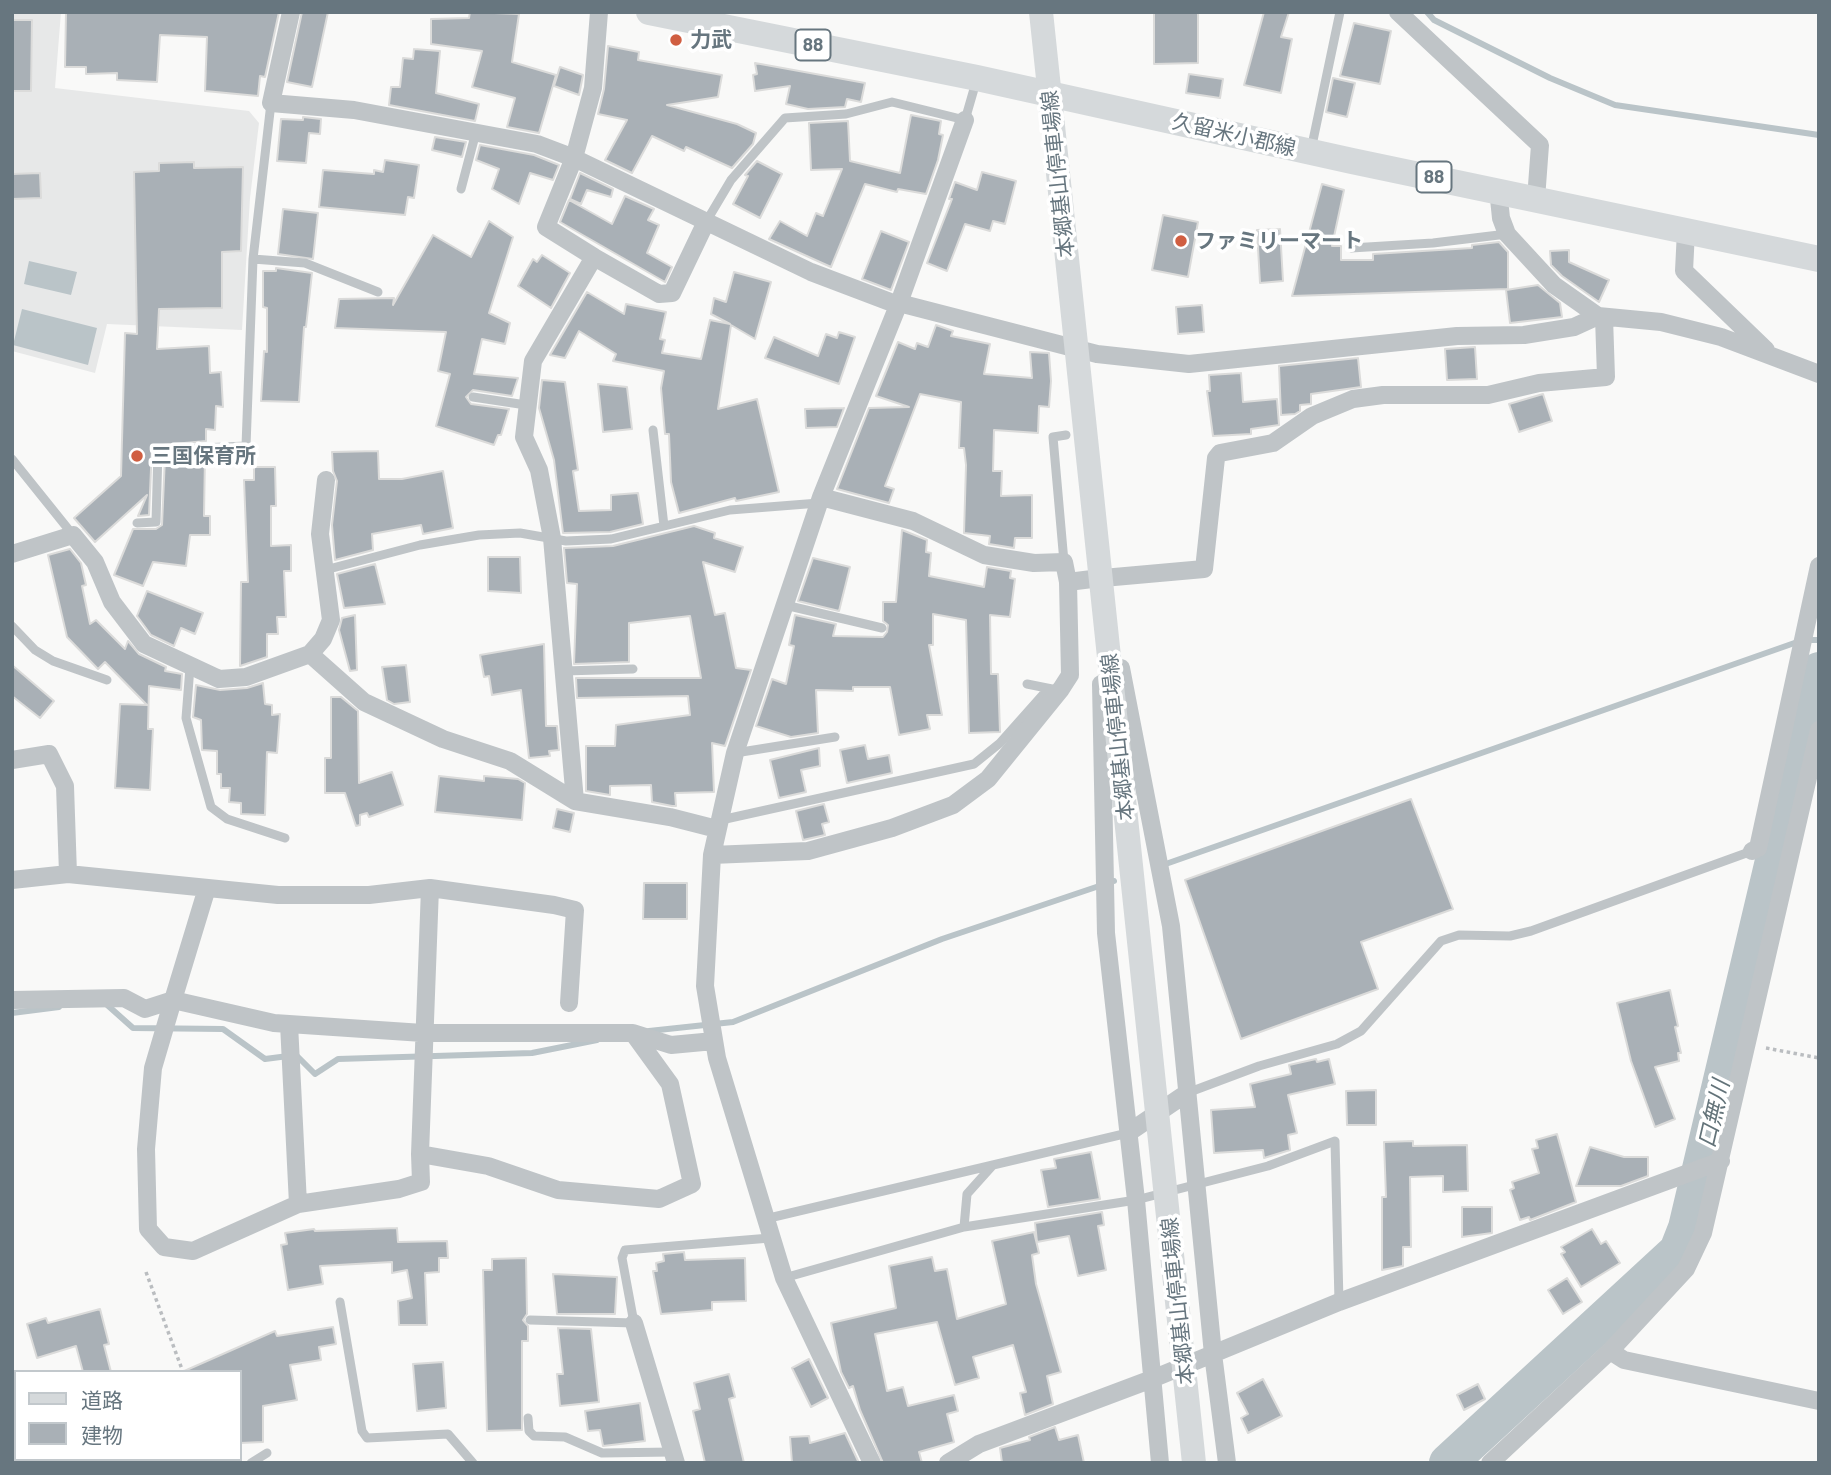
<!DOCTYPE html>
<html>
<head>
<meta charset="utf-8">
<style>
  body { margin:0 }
  #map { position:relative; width:1831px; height:1475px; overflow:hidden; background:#f9f9f8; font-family:Barlow,"Noto Sans JP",sans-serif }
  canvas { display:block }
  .frame { position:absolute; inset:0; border:14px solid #67767f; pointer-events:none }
  .legend { position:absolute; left:14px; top:1370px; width:228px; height:91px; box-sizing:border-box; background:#fff; border:2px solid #c2c8cc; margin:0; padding:9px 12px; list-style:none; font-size:21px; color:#67767f }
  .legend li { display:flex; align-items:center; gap:14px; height:35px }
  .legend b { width:35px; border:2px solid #c2c8cc }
</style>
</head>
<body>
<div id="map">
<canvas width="1831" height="1475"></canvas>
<div class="frame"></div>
<ul class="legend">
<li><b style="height:9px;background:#d5d9db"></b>道路</li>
<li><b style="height:19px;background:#a9b0b6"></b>建物</li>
</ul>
</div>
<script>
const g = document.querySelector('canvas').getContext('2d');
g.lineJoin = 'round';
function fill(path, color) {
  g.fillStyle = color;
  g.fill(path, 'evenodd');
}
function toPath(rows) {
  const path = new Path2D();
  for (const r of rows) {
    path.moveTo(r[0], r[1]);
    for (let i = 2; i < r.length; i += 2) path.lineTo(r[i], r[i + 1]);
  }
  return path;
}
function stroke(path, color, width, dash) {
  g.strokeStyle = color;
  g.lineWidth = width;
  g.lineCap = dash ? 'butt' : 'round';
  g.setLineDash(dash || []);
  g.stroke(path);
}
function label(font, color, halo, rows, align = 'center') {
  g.font = font + ' Barlow,"Noto Sans JP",sans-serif';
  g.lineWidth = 7;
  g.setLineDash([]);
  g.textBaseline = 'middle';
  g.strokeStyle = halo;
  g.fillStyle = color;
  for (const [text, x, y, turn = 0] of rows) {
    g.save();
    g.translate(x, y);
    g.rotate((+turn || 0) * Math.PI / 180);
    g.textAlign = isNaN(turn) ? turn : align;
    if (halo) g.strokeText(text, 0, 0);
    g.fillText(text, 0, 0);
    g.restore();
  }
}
fill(toPath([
  [12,12,61,12,55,88,249,111,259,123,250,198,242,330,107,324,95,373,12,351]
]), '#e7e8e8');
fill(toPath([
  [29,261,77,272,71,295,24,284],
  [22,309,97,328,88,365,13,345]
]), '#bac4c8');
stroke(toPath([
  [1427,12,1434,20,1550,78,1615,105,1819,135],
  [1160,866,1803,640,1819,640],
  [105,1003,133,1028,223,1029,265,1059,296,1055,315,1074,338,1059,532,1053,597,1040],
  [12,1013,59,1007],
  [649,1031,733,1022,942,939,1114,881]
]), '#bac4c8', 6);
stroke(toPath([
  [1448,1463,1678,1251,1687,1228,1819,671]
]), '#bac4c8', 38);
const building = toPath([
  [66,12,279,12,265,77,260,76,258,96,205,91,207,37,160,35,157,82,117,80,117,73,86,74,86,67,65,67,66,12],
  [302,12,328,12,312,87,287,82,302,12],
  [470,12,519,14,512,62,556,75,539,133,507,127,515,98,472,87,482,51,431,44,431,19,469,18,470,12],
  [1154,12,1198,12,1198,63,1154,64,1154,12],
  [1264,12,1289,12,1281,37,1292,39,1281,93,1244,85,1264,12],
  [12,20,32,20,31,91,12,91,12,20],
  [1354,23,1391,31,1380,84,1340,76,1354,23],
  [608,46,639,52,638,60,722,75,718,97,667,105,737,124,756,133,753,144,732,168,686,147,684,151,652,136,632,173,605,160,627,120,598,114,604,89,608,46],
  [414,49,440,51,436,93,479,104,475,121,389,105,391,87,400,87,403,58,413,59,414,49],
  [755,63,865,83,861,102,847,99,845,107,808,109,786,104,790,86,755,91,753,75,757,74,755,63],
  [560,67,583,75,579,95,554,86,560,67],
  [1189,74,1223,79,1220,98,1186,93,1189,74],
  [1333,78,1355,83,1347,117,1326,112,1333,78],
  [911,115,941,121,939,134,943,135,938,160,926,194,898,189,897,192,865,184,831,267,769,239,780,221,807,236,816,213,823,216,842,169,811,170,809,123,848,121,850,161,900,173,911,115],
  [303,117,321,119,320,134,309,133,306,163,277,161,281,119,303,120,303,117],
  [435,137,466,142,462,157,432,150,435,137],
  [480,145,534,155,559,165,553,180,530,173,519,204,492,189,499,169,476,160,480,145],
  [385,160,419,165,414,198,408,197,405,215,319,207,323,170,374,174,374,170,383,172,385,160],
  [757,161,782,174,760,218,733,204,748,176,745,175,757,161],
  [194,162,194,168,243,167,241,251,222,252,222,308,159,309,157,349,209,346,210,373,221,372,223,407,216,406,215,430,206,429,206,441,152,446,149,515,138,516,147,495,95,542,74,518,121,476,125,333,137,334,134,172,159,171,159,163,194,162],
  [982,172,1016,181,1005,224,993,221,990,231,965,224,947,271,927,263,952,199,949,199,955,182,977,190,982,172],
  [40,173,41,198,12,199,12,174,40,173],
  [580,173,613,189,611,197,587,190,581,204,570,199,580,173],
  [1322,184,1344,190,1332,246,1341,246,1341,260,1373,260,1373,254,1472,248,1472,245,1499,242,1508,252,1508,289,1292,296,1322,184],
  [625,196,654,209,648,220,659,225,647,253,672,267,665,282,560,222,569,200,612,224,625,196],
  [283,209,318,213,313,259,278,254,283,209],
  [1163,215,1198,222,1188,277,1152,270,1163,215],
  [489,221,513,237,489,313,510,323,505,344,482,339,474,374,518,378,512,396,473,390,466,397,471,404,509,409,501,435,498,435,494,445,436,426,450,374,438,371,446,332,335,328,339,299,394,298,393,305,433,235,471,257,489,221],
  [1280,229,1283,281,1260,283,1257,230,1280,229],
  [881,231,909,242,891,290,862,279,881,231],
  [1569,250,1569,262,1609,280,1599,302,1562,276,1551,265,1550,251,1569,250],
  [542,255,570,273,551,308,518,286,533,259,537,262,542,255],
  [276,268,312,273,306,327,304,327,299,402,261,401,264,351,267,352,267,308,263,307,263,271,276,271,276,268],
  [734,272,771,282,755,339,731,325,718,409,757,399,779,492,736,501,735,498,679,513,671,482,669,434,665,434,661,388,664,371,613,361,616,354,579,331,565,358,550,355,587,292,624,314,626,304,666,312,660,339,665,340,662,353,701,359,710,320,730,324,711,314,714,298,726,302,734,272],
  [1538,285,1560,303,1562,317,1510,323,1506,290,1538,285],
  [1202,305,1204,332,1178,334,1176,307,1202,305],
  [936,325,953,331,951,336,990,344,984,374,1032,378,1030,352,1049,353,1051,381,1049,407,1039,406,1038,433,994,430,993,471,1002,471,1001,496,1032,495,1032,538,1015,538,1014,548,989,544,990,536,964,533,966,465,964,448,959,448,961,402,920,394,885,486,894,489,889,503,837,489,869,408,909,407,876,396,898,342,915,349,917,343,928,347,936,325],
  [839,332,855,337,839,384,765,358,774,337,818,356,826,334,837,338,839,332],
  [1475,347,1477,379,1447,380,1445,349,1475,347],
  [1358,358,1361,387,1311,394,1311,404,1300,405,1300,411,1295,414,1281,415,1279,366,1358,358],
  [1241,373,1243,402,1277,399,1279,425,1251,429,1251,434,1213,436,1207,391,1210,391,1209,375,1241,373],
  [542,380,565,382,578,470,573,471,579,511,611,510,611,495,638,493,643,524,610,532,563,533,554,460,539,408,542,380],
  [598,384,627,387,632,429,603,432,598,384],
  [1543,394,1552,421,1519,432,1509,404,1543,394],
  [844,408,837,427,806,428,805,409,844,408],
  [378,451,379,479,402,479,443,471,453,528,423,534,421,525,372,534,373,550,335,560,332,525,337,481,333,471,332,452,378,451],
  [205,455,204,516,210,516,210,535,190,535,186,566,153,562,143,586,114,575,133,529,156,529,162,525,165,457,205,455],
  [254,467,275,467,276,506,271,506,271,546,291,545,291,571,284,571,286,617,277,617,278,634,267,634,267,657,240,666,241,582,248,582,244,480,254,480,254,467],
  [694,526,715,533,714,538,743,547,735,572,703,562,715,615,725,613,736,668,751,670,725,746,712,743,714,792,675,793,676,806,672,806,652,802,651,785,610,786,610,795,586,791,586,746,615,746,616,725,690,715,688,696,577,698,576,678,701,678,690,616,629,623,629,662,574,664,577,584,567,583,564,548,613,546,694,526],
  [902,530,927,540,926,552,931,553,929,576,984,587,987,567,1011,571,1010,578,1015,579,1010,617,990,615,991,674,998,674,1000,732,969,733,966,620,933,614,933,645,929,645,942,715,927,715,930,729,899,735,890,687,853,687,853,691,816,690,818,733,791,737,756,726,772,679,786,684,794,646,789,645,795,615,836,624,833,636,883,637,887,632,888,625,883,621,883,602,896,602,902,530],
  [70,549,81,563,86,585,82,586,90,624,96,620,125,649,128,641,139,654,166,667,165,671,182,674,181,690,149,686,148,729,153,729,150,790,115,788,120,704,147,705,105,662,98,669,67,637,48,555,70,549],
  [488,557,520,557,521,593,488,591,488,557],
  [813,558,850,567,839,611,798,601,813,558],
  [375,564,385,604,344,608,337,574,375,564],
  [147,591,203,613,195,634,181,628,174,646,151,635,137,616,147,591],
  [355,615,357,670,350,671,339,630,342,618,355,615],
  [544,644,546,726,557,726,559,750,549,751,550,756,529,758,521,690,492,695,489,676,484,677,480,655,544,644],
  [12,665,54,701,40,718,12,696,12,665],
  [406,665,410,702,394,704,387,700,382,667,406,665],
  [263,683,265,704,272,705,272,715,280,714,277,753,267,752,265,815,241,814,241,803,229,802,230,788,221,788,221,774,217,774,217,751,202,750,201,720,193,717,196,685,220,690,247,688,263,683],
  [331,697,341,697,358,711,359,783,392,772,403,805,369,817,367,813,360,815,360,825,356,826,345,793,325,793,325,758,331,758,331,697],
  [865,745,868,759,889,755,892,773,847,783,840,750,865,745],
  [819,748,820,766,801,770,806,792,779,798,770,760,819,748],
  [439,776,484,781,484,776,518,779,525,783,522,820,435,812,439,776],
  [1411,799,1453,909,1361,942,1378,989,1241,1039,1185,880,1411,799],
  [824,804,829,822,822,824,825,835,803,840,796,811,824,804],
  [557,809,574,813,570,832,553,828,557,809],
  [644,883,687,883,687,919,643,919,644,883],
  [1670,990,1678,1026,1675,1027,1681,1053,1678,1053,1679,1061,1655,1067,1675,1119,1655,1127,1631,1061,1617,1003,1670,990],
  [1316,1059,1317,1062,1329,1059,1335,1084,1288,1095,1297,1133,1288,1135,1290,1150,1264,1158,1263,1150,1214,1153,1211,1110,1255,1107,1250,1084,1291,1074,1289,1065,1316,1059],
  [1376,1090,1376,1125,1347,1125,1346,1091,1376,1090],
  [1557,1134,1576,1202,1530,1220,1529,1217,1520,1220,1510,1190,1514,1188,1512,1182,1539,1173,1532,1149,1538,1148,1536,1140,1557,1134],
  [1413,1141,1413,1146,1467,1145,1468,1191,1443,1192,1443,1176,1410,1177,1411,1247,1403,1247,1403,1266,1382,1270,1382,1197,1386,1197,1384,1142,1413,1141],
  [1590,1147,1624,1157,1648,1157,1648,1176,1621,1186,1576,1186,1590,1147],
  [1091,1152,1100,1199,1048,1207,1041,1170,1056,1168,1054,1159,1091,1152],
  [1462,1207,1492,1207,1492,1233,1462,1237,1462,1207],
  [1102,1212,1104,1225,1098,1226,1106,1270,1078,1276,1069,1236,1037,1242,1035,1223,1102,1212],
  [397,1228,398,1242,447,1241,448,1258,439,1258,439,1272,425,1273,427,1325,399,1325,398,1301,412,1298,407,1270,392,1273,392,1262,320,1266,323,1284,288,1290,281,1245,287,1244,285,1233,314,1229,315,1231,397,1228],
  [1592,1229,1601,1244,1606,1241,1620,1263,1581,1287,1561,1254,1565,1252,1561,1247,1592,1229],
  [1034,1232,1039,1253,1032,1255,1036,1284,1061,1372,1047,1376,1053,1404,1025,1415,1020,1393,1026,1392,1013,1345,973,1357,979,1378,955,1385,937,1322,875,1334,887,1391,903,1387,908,1406,954,1395,958,1411,947,1414,954,1442,919,1452,922,1463,883,1463,860,1410,853,1386,849,1388,841,1372,831,1323,896,1308,889,1266,932,1257,935,1271,947,1269,957,1319,1006,1304,992,1241,1034,1232],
  [684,1252,685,1260,745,1258,746,1301,712,1302,712,1310,661,1314,653,1271,657,1271,656,1263,664,1261,663,1254,684,1252],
  [526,1258,527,1314,523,1320,528,1326,528,1341,522,1341,522,1430,487,1431,483,1270,492,1270,492,1259,526,1258],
  [553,1274,617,1277,615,1314,557,1314,553,1274],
  [1567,1278,1582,1302,1563,1314,1548,1290,1567,1278],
  [100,1309,109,1344,104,1345,111,1372,83,1372,76,1346,37,1358,27,1324,46,1318,48,1323,100,1309],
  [333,1327,336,1344,319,1347,321,1360,290,1365,297,1400,263,1406,263,1442,240,1443,240,1372,182,1372,275,1331,277,1336,333,1327],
  [558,1328,591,1329,599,1402,560,1406,557,1374,563,1374,558,1328],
  [809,1359,828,1398,811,1407,792,1368,809,1359],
  [443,1362,446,1408,417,1411,413,1364,443,1362],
  [729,1374,735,1397,729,1399,744,1463,705,1463,693,1411,700,1409,694,1383,729,1374],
  [1263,1379,1282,1416,1248,1433,1241,1418,1248,1414,1237,1393,1263,1379],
  [1478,1384,1485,1399,1464,1410,1457,1395,1478,1384],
  [640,1403,645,1441,603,1446,600,1430,588,1431,585,1411,640,1403],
  [1055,1427,1059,1440,1078,1435,1084,1463,1002,1463,1000,1448,1030,1440,1029,1437,1055,1427],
  [845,1433,859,1463,792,1463,790,1437,809,1436,810,1443,845,1433]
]);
fill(building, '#a9b0b6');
stroke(building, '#dbdbda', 2);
stroke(toPath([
  [1766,1048,1819,1058],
  [146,1272,183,1372],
  [212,1459,213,1463]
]), '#babdc0', 3.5, [3.5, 3.5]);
stroke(toPath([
  [1311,150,1340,12],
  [461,189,476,132],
  [706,222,731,180,785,118,846,114,892,102,965,120,976,82],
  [1351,248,1433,243,1507,234],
  [253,259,305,263,378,292],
  [473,397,526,405],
  [653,430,664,526],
  [12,459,73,535],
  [137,523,156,522,158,450,246,446,253,259,271,103],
  [1064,562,1053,437,1066,435],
  [325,570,420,545,479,535,520,533,566,541,611,539,730,510,819,503],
  [785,605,882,628],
  [12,626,35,650,53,661,107,680],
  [190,667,186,718,211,807,227,819,285,838],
  [564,671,633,669],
  [1027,684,1052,689],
  [735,753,835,737],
  [721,820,974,764,1000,743,1048,689],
  [1187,1093,1259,1066,1337,1044,1361,1031,1441,941,1459,935,1510,936,1531,931,1752,851],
  [765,1219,1128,1133],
  [964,1227,967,1194,993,1165],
  [784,1278,964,1227,1136,1200,1268,1166,1335,1141,1339,1302],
  [340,1302,362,1431,367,1438,448,1434,473,1463],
  [530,1320,634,1323,622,1258,625,1250,770,1238],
  [528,1418,529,1431,534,1436,565,1437,602,1453,672,1452],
  [12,1430,16,1431],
  [109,1459,115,1463],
  [251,1463,267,1453]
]), '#bfc4c7', 9);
stroke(toPath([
  [291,12,271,103,354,110,537,144,574,158,811,272,898,305],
  [1398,12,1540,145,1536,199],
  [1498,189,1501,218,1507,234,1554,285,1598,316],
  [1686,231,1684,271,1766,350],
  [594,257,546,227,574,158,593,88,599,12],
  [899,303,1097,354,1189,364,1457,336,1524,335,1574,327,1598,316,1661,322,1721,337,1819,374],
  [821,497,913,521,984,555,1034,563,1064,562,1068,582],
  [12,554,73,535,95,562,112,602,144,644,219,679,246,677,310,654,364,702,443,739,510,761,575,801,670,817,717,829],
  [1103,578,1204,569,1216,458,1220,453,1273,443,1312,416,1353,399,1383,395,1488,395,1539,383,1606,377,1604,317],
  [310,654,323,639,331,620,320,534,326,480],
  [1121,668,1171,926,1213,1354,1227,1463],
  [1101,684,1106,933,1136,1200,1160,1463],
  [1819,730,1703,1233,1686,1269,1610,1351,1624,1360,1819,1401],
  [12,760,49,754,65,786,68,874],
  [575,801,552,538,539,470,524,437,533,361,594,257,659,294,672,293,706,222],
  [1752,851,1758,848,1819,566],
  [712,855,808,851,892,828,953,805,988,779,1061,689,1070,675,1068,582,1100,578],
  [12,880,68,874,278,895,369,895,430,888,554,905,575,910,569,1003],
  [207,888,173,1000,274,1023,423,1033,633,1033],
  [12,1000,124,998,145,1009,173,1000,153,1068,146,1149,148,1229,164,1247,193,1251,298,1204,399,1189,421,1182,420,1154,488,1166,558,1190,659,1199,692,1184,670,1084,633,1033,671,1045,714,1041],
  [289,1024,298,1204],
  [1128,1133,1187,1093],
  [420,1154,430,888],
  [634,1323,676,1463],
  [872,1463,784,1278,717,1058,705,986,712,855,735,753,821,497,899,303,965,120],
  [948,1463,979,1444,1152,1379,1339,1302,1721,1161],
  [1490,1463,1610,1351]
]), '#bfc4c7', 18);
stroke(toPath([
  [1041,12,1194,1463]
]), '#d5d9db', 24);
stroke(toPath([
  [649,12,977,78,1352,161,1819,259]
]), '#d5d9db', 26);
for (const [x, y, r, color] of [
  [676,40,7,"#d05e41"],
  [1181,241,7,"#d05e41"],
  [137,456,7,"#d05e41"]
]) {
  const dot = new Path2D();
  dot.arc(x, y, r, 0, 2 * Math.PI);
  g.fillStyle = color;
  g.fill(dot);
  stroke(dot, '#fff', 2.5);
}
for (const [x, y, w] of [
  [813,45,35],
  [1434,177,35]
]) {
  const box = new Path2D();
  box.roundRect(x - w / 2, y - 15.5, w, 31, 5);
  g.fillStyle = '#fff';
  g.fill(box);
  stroke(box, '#67767f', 2);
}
label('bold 19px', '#67767f', null, [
  ["88",813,45],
  ["88",1434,177]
]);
label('bold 21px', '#67767f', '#fff', [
  ["力武",690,40],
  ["ファミリーマート",1195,241],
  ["三国保育所",151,456]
], 'left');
label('21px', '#67767f', '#fff', [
  ["久留米小郡線",1234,135,13],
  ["本郷基山停車場線",1058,174,-96],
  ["本郷基山停車場線",1118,737,-96],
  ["本郷基山停車場線",1178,1301,-96]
]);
label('italic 23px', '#637379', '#fff', [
  ["口無川",1714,1114,-77]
]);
</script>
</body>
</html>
